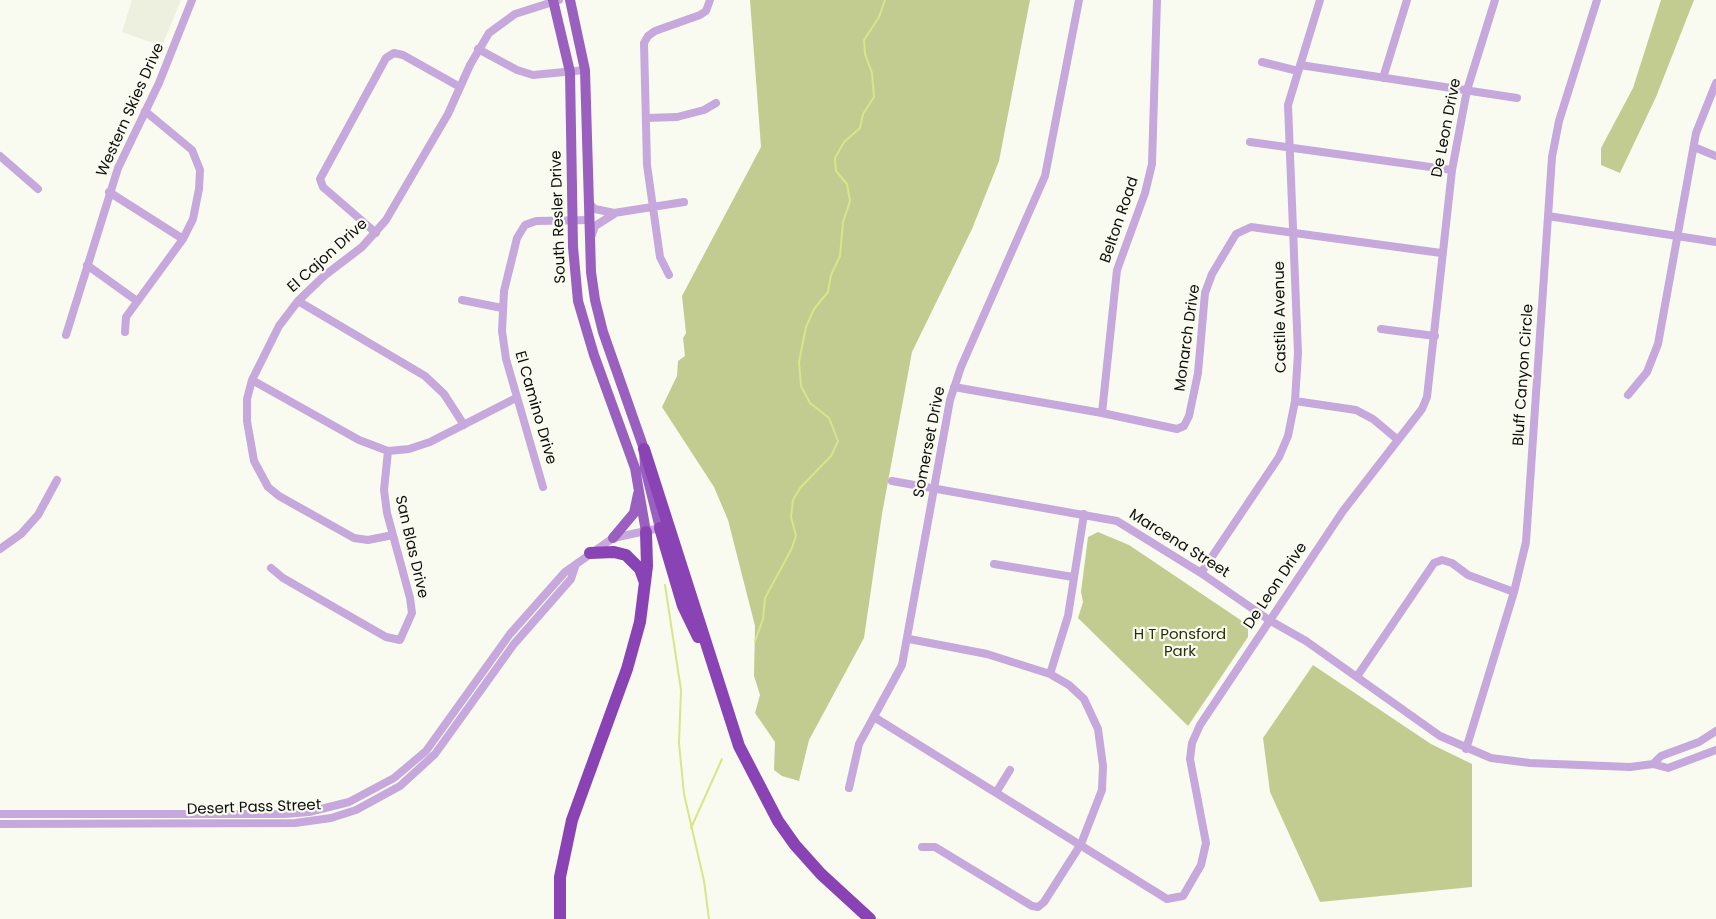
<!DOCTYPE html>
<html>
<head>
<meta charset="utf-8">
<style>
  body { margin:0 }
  canvas { display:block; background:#f9fbf0 }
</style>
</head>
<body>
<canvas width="1716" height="919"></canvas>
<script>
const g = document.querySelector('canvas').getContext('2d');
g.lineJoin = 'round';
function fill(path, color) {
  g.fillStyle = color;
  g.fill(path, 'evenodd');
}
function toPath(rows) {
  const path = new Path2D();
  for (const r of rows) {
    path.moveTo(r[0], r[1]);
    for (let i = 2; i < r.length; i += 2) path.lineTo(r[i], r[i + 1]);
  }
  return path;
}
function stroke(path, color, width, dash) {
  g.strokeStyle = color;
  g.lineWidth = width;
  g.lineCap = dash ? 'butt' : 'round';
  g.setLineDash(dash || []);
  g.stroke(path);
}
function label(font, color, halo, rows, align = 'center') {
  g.font = font + ' Poppins,sans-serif';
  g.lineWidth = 4.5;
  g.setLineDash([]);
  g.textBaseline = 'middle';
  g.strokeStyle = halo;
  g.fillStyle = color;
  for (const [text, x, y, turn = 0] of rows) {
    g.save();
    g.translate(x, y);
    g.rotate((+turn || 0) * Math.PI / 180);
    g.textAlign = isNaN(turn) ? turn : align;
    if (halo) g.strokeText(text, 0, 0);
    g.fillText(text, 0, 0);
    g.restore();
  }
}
fill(toPath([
  [132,0,181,0,162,46,122,32]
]), '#edf0de');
fill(toPath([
  [750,0,1030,0,999,161,972,229,912,352,882,514,864,638,809,740,799,781,782,776,774,770,775,742,755,713,760,695,754,676,755,626,728,520,714,487,662,407,677,376,678,361,685,356,683,338,686,333,682,296,761,147],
  [1661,0,1694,0,1656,97,1620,173,1601,165,1601,148,1633,88],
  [1098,532,1129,545,1248,625,1248,637,1188,726,1078,618,1083,602,1081,592,1088,537],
  [1313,665,1431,744,1472,764,1472,887,1320,902,1270,792,1263,738]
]), '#c3cc90');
stroke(toPath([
  [665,585,681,690,679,743,684,794,704,881,709,919],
  [755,641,763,619,765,598,791,550,796,536,791,517,793,500,800,488,831,456,838,441,829,418,810,403,801,386,799,362,806,327,814,309,828,292,831,275,840,256,843,222,850,201,847,184,836,171,835,158,844,142,860,128,863,114,874,97,872,73,865,54,864,40,879,17,885,0],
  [691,828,722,759]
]), '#d9e588', 2);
stroke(toPath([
  [478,49,517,70,533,75,585,70],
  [1262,62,1298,71],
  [1300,65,1517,98],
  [1383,78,1407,0],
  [646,118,677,117,704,110,716,103],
  [1250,142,1452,170],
  [1694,147,1716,156],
  [0,156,38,189],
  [109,192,183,239],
  [589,203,595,209,614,213,684,202],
  [1548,216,1716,242],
  [376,233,323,187,320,179,386,58,394,53,403,55,460,87],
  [592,235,595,226,614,214],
  [87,265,137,301],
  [669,275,660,257,647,165,644,43,648,36,655,31,700,15,706,11,710,0],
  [462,300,502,308],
  [298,301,425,376,444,394,464,425],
  [1381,329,1435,336],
  [125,332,126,317,183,239,193,219,199,189,200,170,192,150,145,111],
  [66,335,118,168,159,83,192,0],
  [252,380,359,440,388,451,409,449,430,442,516,398],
  [954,387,1102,413,1177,429,1184,426,1189,416,1198,373,1205,293,1212,274,1236,234,1251,227,1441,253],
  [1628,395,1647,372,1658,344,1696,133,1716,83],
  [1295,401,1356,410,1373,419,1398,440],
  [1102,413,1117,270,1145,193,1152,164,1157,0],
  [892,481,1117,521,1201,573,1269,620,1306,641,1440,736,1491,758,1530,763,1630,767,1653,764,1668,768,1716,750],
  [543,487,506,359,502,331,504,291,517,238,525,225,536,221,590,220],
  [393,535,368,540,354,538,279,496,268,487,254,461,247,421,247,399,252,380,279,326,298,301,324,276,362,247,386,220,448,114,470,65,489,33,515,14,559,0],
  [0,549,21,534,38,515,57,480],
  [994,564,1073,577],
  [271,568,283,578,386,637,400,640,412,613,410,598,387,513,384,490,388,451],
  [1201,573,1279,457,1288,436,1295,401,1298,353,1288,105,1320,0],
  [909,639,987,654,1050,674,1069,685,1084,699,1098,729,1103,766,1102,790,1081,844,1044,902,1038,907,1032,906,935,847,922,847],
  [1050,674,1068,616,1084,514],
  [1358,675,1434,563,1442,560,1452,563,1468,575,1514,592],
  [874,717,1167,899,1183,896,1201,865,1206,843,1190,759,1192,743,1200,725,1343,511,1422,409,1427,397,1452,170,1467,90,1495,0],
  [1466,749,1514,592,1526,542,1552,157,1559,121,1597,0],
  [1653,764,1661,756,1699,742,1716,731],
  [849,788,859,744,902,665,950,400,961,367,1045,176,1079,0],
  [997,791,1010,770],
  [0,814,285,814,309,812,349,802,394,778,426,751,510,634,565,572,613,538,660,528],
  [0,824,295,823,331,818,356,810,400,786,435,754,514,644,571,579,575,567]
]), '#c6a8dc', 8);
stroke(toPath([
  [553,0,570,72,573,247,578,301,594,355,635,468,646,532],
  [570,0,585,70,591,272,595,300,603,332,644,449,645,468,660,528],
  [613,538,634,513,638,494]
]), '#9a60bf', 10);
stroke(toPath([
  [644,449,739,746,778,821,795,845,821,874,870,919],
  [660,528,683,606,698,637],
  [590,553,614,552,626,555,640,569,644,580],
  [560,919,560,877,572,820,627,669,640,622,647,566,646,532]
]), '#8a43b4', 12);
label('15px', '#0d0d0a', '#f9fbf0', [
  ["Western Skies Drive",131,110,-66],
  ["De Leon Drive",1447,128,-79],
  ["South Resler Drive",559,217,-92],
  ["Belton Road",1120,220,-71],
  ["El Cajon Drive",328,256,-42],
  ["Castile Avenue",1281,317,-91],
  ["Monarch Drive",1188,338,-82],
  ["Bluff Canyon Circle",1524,375,-86],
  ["El Camino Drive",535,408,74],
  ["Somerset Drive",930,442,-79],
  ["Marcena Street",1179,544,32],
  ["San Blas Drive",411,547,77],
  ["De Leon Drive",1276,586,-56],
  ["Desert Pass Street",254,808,-2]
]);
label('15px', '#2c3007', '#f9fbf0', [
  ["H T Ponsford",1180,635],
  ["Park",1180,652]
]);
</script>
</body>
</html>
